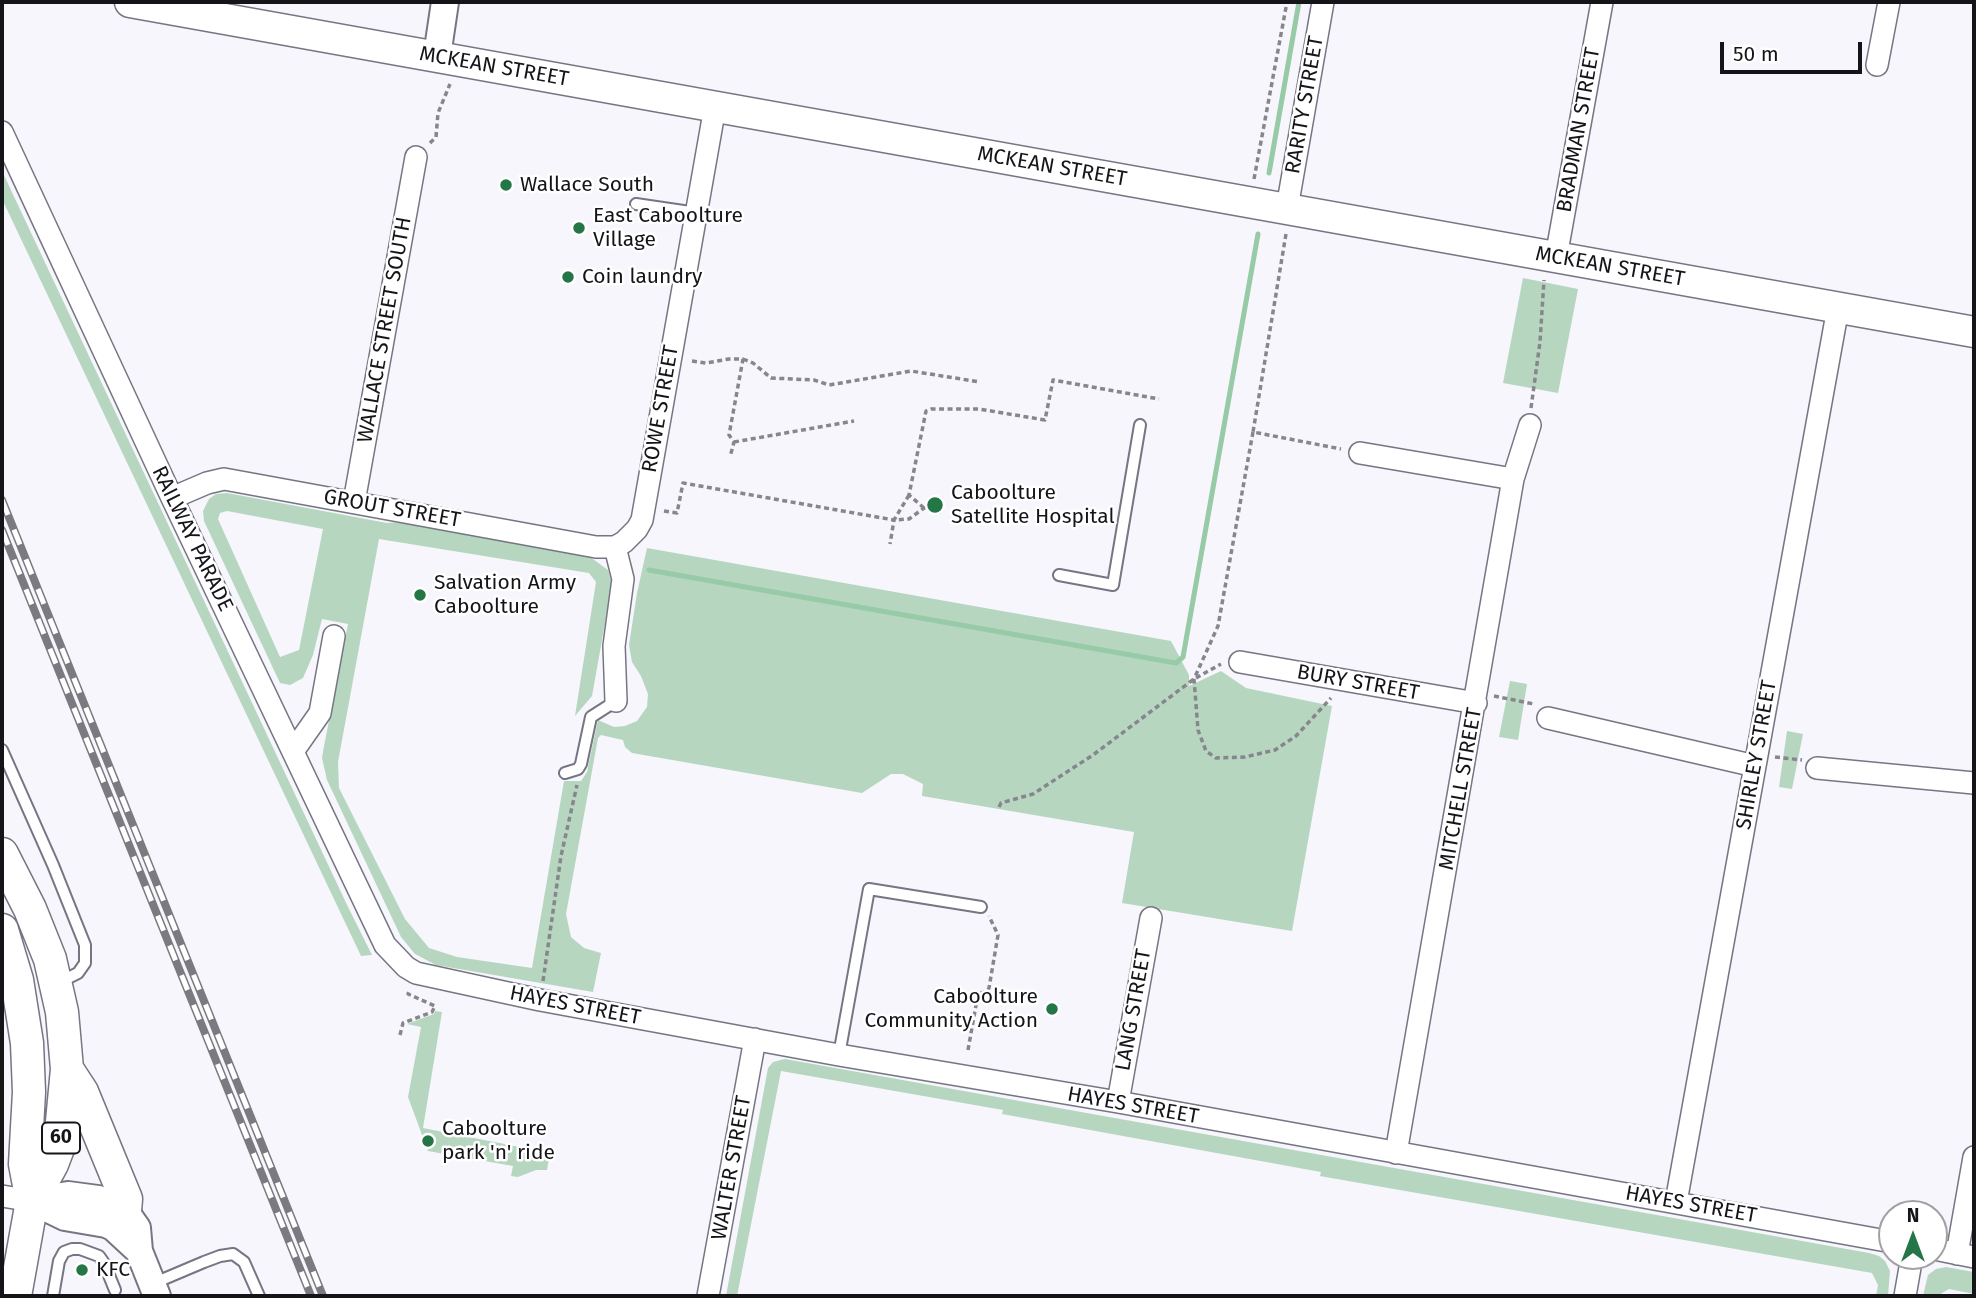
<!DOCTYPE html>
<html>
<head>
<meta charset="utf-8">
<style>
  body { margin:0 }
  #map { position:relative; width:1976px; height:1298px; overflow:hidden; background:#f6f6fc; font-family:"Fira Sans",sans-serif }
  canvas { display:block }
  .frame { position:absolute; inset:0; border:4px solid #141419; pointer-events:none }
  .north { position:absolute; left:1878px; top:1200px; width:70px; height:70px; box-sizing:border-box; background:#fff; border:2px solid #a1a1a3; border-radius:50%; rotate:0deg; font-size:19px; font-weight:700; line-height:28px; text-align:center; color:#141419 }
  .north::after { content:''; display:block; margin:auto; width:24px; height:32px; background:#257647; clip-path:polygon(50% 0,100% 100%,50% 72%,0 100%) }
  .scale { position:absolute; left:1720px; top:42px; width:142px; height:32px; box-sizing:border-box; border:4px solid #141419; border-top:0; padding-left:9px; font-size:21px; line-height:24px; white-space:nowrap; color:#141419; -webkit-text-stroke:5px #fff; paint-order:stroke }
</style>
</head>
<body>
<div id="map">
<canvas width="1976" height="1298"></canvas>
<div class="frame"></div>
<div class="north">N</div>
<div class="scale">50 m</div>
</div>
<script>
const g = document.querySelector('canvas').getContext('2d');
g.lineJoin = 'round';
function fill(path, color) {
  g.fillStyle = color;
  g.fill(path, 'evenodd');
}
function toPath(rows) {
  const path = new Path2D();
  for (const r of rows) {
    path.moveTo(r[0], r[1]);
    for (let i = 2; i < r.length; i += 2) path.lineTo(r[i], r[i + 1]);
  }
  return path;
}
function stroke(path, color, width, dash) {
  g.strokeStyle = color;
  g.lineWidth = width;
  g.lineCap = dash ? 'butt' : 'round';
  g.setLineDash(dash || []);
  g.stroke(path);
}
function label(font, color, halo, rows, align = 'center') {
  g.font = font + ' "Fira Sans",sans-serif';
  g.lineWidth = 5;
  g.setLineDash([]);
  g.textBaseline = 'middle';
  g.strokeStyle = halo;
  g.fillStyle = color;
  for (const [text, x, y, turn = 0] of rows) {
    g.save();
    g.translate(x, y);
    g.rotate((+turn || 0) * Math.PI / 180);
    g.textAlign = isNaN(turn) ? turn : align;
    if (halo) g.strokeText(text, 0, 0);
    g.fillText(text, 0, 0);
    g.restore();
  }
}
fill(toPath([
  [2,171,348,907,372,955,361,956,2,199],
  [1523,278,1578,289,1558,393,1503,383],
  [227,493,387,523,400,522,572,551,590,557,608,570,612,584,592,696,575,716,596,582,589,573,379,539,338,762,339,788,405,919,429,948,457,957,532,968,564,781,581,781,587,772,598,720,614,727,625,726,637,721,647,707,648,694,641,676,632,662,629,645,637,593,647,548,1171,641,1189,675,1189,686,1221,671,1246,688,1332,706,1292,931,1122,903,1134,832,922,796,923,784,903,774,891,774,862,793,632,753,625,747,623,740,601,735,598,738,566,914,571,937,584,948,601,953,593,992,436,965,415,954,401,937,327,780,322,758,324,746,348,624,322,619,313,655,303,678,290,685,280,683,204,521,203,511,209,499,216,494],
  [227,511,323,529,299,650,280,657,218,519,220,513],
  [1510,681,1527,684,1518,740,1499,737],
  [1787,731,1803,734,1792,789,1779,787],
  [435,1011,442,1012,423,1128,550,1153,547,1170,536,1170,518,1177,511,1176,513,1166,428,1151,408,1097,421,1027,407,1024,434,1014],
  [785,1059,1869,1253,1879,1256,1885,1261,1890,1271,1888,1296,1876,1296,1878,1285,1872,1273,1320,1176,1321,1172,1002,1114,1003,1110,781,1071,737,1296,726,1296,768,1068,773,1062],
  [1946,1267,1974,1272,1974,1294,1949,1289,1937,1296,1923,1296,1928,1275,1936,1269]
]), '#b7d6c0');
stroke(toPath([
  [1269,173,1299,2],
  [649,570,1176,663,1183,657,1258,234]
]), '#97caa7', 5);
const service = toPath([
  [636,204,697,213],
  [1059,575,1113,585,1140,425],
  [2,750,53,865,85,945,85,963,78,973,60,982],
  [565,773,578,769,581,764,591,717,616,701],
  [839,1055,869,889,981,907],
  [152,1284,204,1262,220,1256,233,1254,244,1262,259,1296],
  [53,1296,59,1261,64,1252,72,1249,80,1249,99,1256,104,1263,115,1290]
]);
const minor = toPath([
  [1877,65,1889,2],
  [2,132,172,498,385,945,406,967,416,973,540,1000,839,1055,1118,1102,1892,1242],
  [1287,208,1323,2],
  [1556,257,1602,2],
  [1360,453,1513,479],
  [172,498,207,483,224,479,596,547,615,547,624,542,637,529,642,520,715,107],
  [354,502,416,157],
  [615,547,623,579,614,646,616,701],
  [1240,662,1476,703],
  [1548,718,1755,766],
  [294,750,320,713,334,636],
  [1817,768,1974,783],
  [1118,1102,1151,918],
  [1396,1153,1513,479,1530,425],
  [2,1196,32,1201],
  [1676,1202,1838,308],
  [1934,1249,1974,1257],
  [1957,1254,1974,1157],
  [708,1296,755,1039],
  [1905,1296,1912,1256]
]);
const tertiary = toPath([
  [437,56,445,2],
  [32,1201,68,1195,98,1199,125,1211,137,1228,139,1251,157,1296],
  [32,1201,65,1217,106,1224,113,1227,139,1251]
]);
const secondary = toPath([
  [130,2,1974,332]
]);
const primary = toPath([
  [2,854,30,909,50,959,62,1012,67,1069,60,1143,52,1164,32,1201,15,1296],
  [2,930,17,980,27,1043,29,1092,25,1164,32,1201],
  [67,1069,82,1092,126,1199,125,1211]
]);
stroke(service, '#757683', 14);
stroke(minor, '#757683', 24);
stroke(tertiary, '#757683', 30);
stroke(secondary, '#757683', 33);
stroke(primary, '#757683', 35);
stroke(toPath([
  [430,143,436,137,438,113,450,84],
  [1254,179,1287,2],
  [1286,234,1253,432,1341,449],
  [743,359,753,363,771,378,814,380,829,385,911,371,980,382],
  [692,361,706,363,729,359,743,359,729,435,734,442,730,457],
  [1531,408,1540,342,1544,280],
  [1253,432,1218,626,1194,679,1198,730,1206,751,1216,758,1245,757,1275,750,1296,736,1331,698],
  [734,442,854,421],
  [909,495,894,520,909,519,924,508,941,512],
  [924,508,909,495,926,411,931,409,979,409,1045,420,1053,380,1159,399],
  [664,511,677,513,683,483,894,520,890,544],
  [1494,696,1534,704],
  [1775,757,1802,760],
  [999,807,1001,803,1033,794,1093,755,1194,679,1221,664],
  [543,981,561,856,577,785],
  [400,1035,403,1023,432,1012,435,1006,408,994,410,989],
  [968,1050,978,994,987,991,989,988,998,935,989,916]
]), '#86868c', 3.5, [5, 3.5]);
stroke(service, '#fff', 10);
stroke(minor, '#fff', 21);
stroke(tertiary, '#fff', 26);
stroke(secondary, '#fff', 30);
stroke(primary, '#fff', 32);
const rail = toPath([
  [2,500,323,1296],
  [2,530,311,1296]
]);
stroke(rail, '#7a7a80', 8);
stroke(rail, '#fff', 5, [16]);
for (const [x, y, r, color] of [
  [506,185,7,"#257647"],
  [579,228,7,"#257647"],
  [568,277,7,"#257647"],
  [935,505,9,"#257647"],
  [420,595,7,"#257647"],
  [1052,1009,7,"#257647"],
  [428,1141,7,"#257647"],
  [82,1270,7,"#257647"]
]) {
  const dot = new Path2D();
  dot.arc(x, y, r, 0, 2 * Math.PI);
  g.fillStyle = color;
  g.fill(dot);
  stroke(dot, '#fff', 2.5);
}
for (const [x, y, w] of [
  [61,1138,38]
]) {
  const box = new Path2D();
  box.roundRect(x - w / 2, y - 15.5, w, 31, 5);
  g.fillStyle = '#fff';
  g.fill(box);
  stroke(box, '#141419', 2);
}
label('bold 19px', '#141419', null, [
  ["60",61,1138]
]);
label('21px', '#141419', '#fff', [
  ["MCKEAN STREET",494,67,10],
  ["RARITY STREET",1305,105,-80],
  ["BRADMAN STREET",1579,130,-80],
  ["MCKEAN STREET",1052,167,10],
  ["MCKEAN STREET",1610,267,10],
  ["WALLACE STREET SOUTH",385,330,-80],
  ["ROWE STREET",661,409,-80],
  ["GROUT STREET",392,509,10],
  ["RAILWAY PARADE",192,539,64],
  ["BURY STREET",1358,683,10],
  ["SHIRLEY STREET",1757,755,-80],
  ["MITCHELL STREET",1461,789,-80],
  ["HAYES STREET",575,1006,11],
  ["LANG STREET",1134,1010,-80],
  ["HAYES STREET",1133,1106,10],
  ["WALTER STREET",732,1168,-80],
  ["HAYES STREET",1691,1205,10]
]);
label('21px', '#141419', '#fff', [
  ["Wallace South",520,185],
  ["East Caboolture",593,216],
  ["Village",593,240],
  ["Coin laundry",582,277],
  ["Caboolture",951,493],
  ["Satellite Hospital",951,517],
  ["Salvation Army",434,583],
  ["Caboolture",434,607],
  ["Caboolture",1038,997,"right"],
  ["Community Action",1038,1021,"right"],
  ["Caboolture",442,1129],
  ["park 'n' ride",442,1153],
  ["KFC",96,1270]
], 'left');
</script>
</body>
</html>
